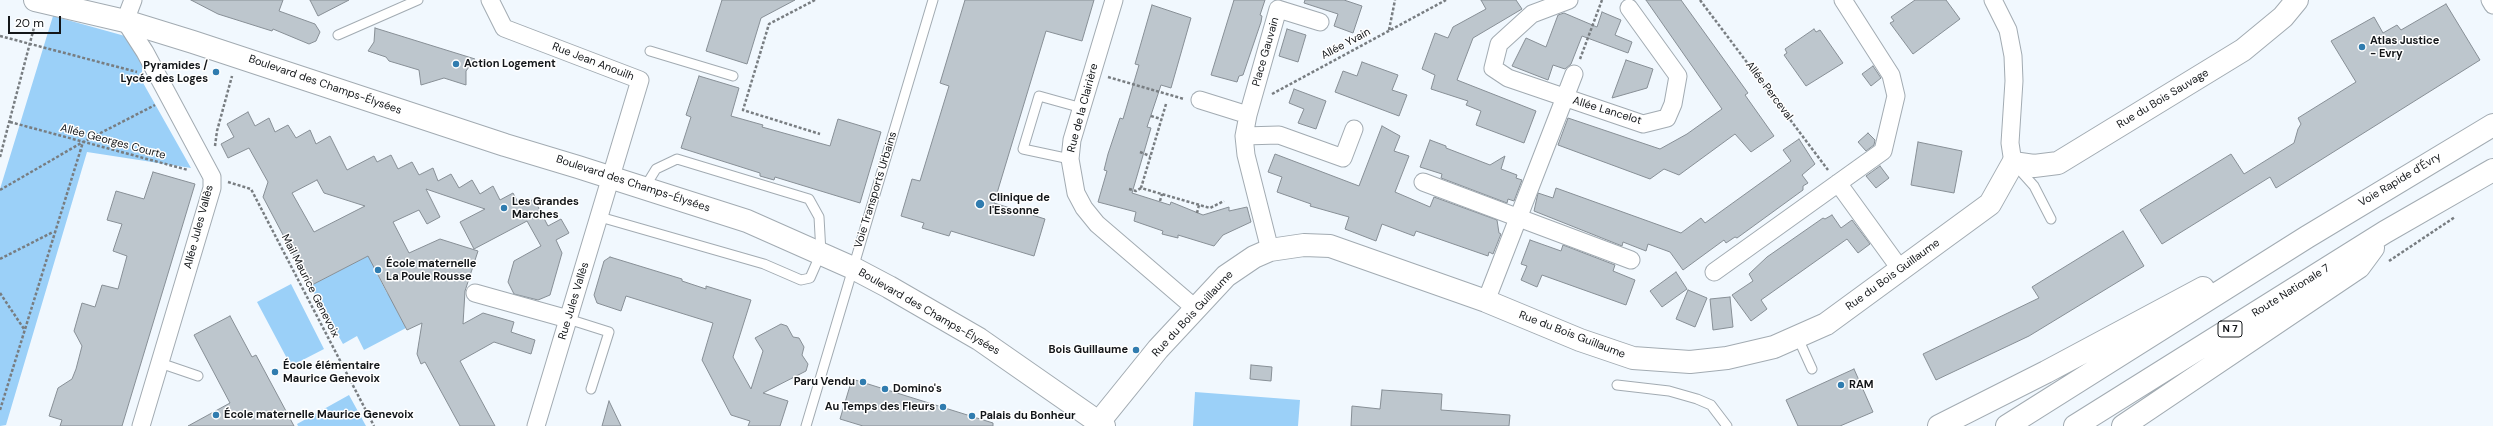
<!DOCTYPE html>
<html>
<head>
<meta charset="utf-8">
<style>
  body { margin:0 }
  #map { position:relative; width:2493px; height:426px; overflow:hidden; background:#f1f8fe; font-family:"DM Sans",sans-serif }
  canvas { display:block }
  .scale { position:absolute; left:8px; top:16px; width:53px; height:18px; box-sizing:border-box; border:2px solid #131619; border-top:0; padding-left:5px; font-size:12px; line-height:14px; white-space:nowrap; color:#131619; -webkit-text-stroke:3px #fff; paint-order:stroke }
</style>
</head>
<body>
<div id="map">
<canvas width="2493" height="426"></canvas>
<div class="scale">20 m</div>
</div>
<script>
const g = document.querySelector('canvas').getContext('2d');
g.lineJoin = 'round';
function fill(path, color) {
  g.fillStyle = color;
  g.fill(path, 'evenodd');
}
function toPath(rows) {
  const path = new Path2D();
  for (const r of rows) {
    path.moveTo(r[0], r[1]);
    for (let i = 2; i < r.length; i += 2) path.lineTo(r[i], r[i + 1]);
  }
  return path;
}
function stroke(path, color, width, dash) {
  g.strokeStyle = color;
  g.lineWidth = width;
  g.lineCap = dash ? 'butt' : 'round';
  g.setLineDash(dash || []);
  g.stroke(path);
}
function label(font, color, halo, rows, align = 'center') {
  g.font = font + ' "DM Sans",sans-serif';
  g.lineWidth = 3;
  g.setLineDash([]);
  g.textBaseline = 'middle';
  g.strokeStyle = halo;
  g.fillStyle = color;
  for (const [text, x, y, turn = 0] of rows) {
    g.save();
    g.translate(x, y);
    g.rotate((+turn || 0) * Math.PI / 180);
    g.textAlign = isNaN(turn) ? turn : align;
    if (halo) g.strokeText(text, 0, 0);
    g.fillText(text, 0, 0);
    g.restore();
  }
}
fill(toPath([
  [53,16,125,36,142,64,142,81,191,168,87,152,6,425,0,426,0,189],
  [373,253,376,272,387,293,400,306,396,309,406,328,364,350,357,336,343,344,310,286],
  [291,284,324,349,291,366,257,302],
  [1195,392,1300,400,1298,426,1193,426],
  [349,395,366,426,298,426,297,424]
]), '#9bd0f8');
const building = toPath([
  [191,0,283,0,279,11,315,24,320,32,316,41,309,44,273,29,272,31,218,14,191,0],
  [310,0,349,0,318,16,310,0],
  [722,0,795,0,761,18,747,64,706,51,722,0],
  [965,0,1094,0,1082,41,1046,31,994,203,1045,219,1034,256,951,231,949,236,922,228,924,223,901,216,912,179,920,181,949,86,940,83,965,0],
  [1234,0,1265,0,1260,15,1262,16,1261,22,1243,75,1239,76,1237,82,1211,75,1234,0],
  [1305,0,1344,0,1362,6,1353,33,1334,26,1338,14,1304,3,1305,0],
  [1481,0,1516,0,1522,9,1473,38,1457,80,1536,111,1524,143,1476,125,1481,111,1466,105,1468,101,1431,89,1435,75,1422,69,1435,33,1448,38,1453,27,1486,9,1481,0],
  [1646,0,1681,0,1748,93,1745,95,1774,136,1751,152,1735,134,1679,175,1664,169,1650,179,1558,145,1568,118,1660,149,1687,134,1722,109,1646,0],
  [1915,0,1946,0,1960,19,1913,54,1890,23,1894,21,1891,17,1915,0],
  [2446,4,2480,60,2276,188,2270,177,2162,244,2140,210,2231,154,2244,174,2294,143,2298,129,2301,124,2298,118,2356,82,2331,41,2374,17,2383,33,2397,25,2401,30,2446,4],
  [1152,5,1191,18,1171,88,1161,85,1147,127,1151,128,1132,193,1170,205,1171,202,1203,215,1229,207,1229,211,1247,207,1251,222,1223,235,1214,246,1178,235,1178,238,1162,234,1163,231,1134,221,1136,212,1098,202,1107,171,1104,170,1108,154,1120,118,1123,119,1139,65,1135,64,1152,5],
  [1602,12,1621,20,1615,35,1632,42,1628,53,1582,36,1571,64,1565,69,1553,65,1548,80,1512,66,1526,38,1546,47,1558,15,1564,13,1597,27,1602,12],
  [375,28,475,59,466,71,466,85,444,78,421,85,419,70,389,61,386,57,368,51,374,42,375,28],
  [1287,29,1306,35,1298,62,1279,56,1287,29],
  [1814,29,1816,32,1820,30,1843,63,1806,86,1784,55,1787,53,1785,49,1814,29],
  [1626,60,1653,69,1647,88,1612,98,1626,60],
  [1362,62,1398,75,1392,90,1407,95,1399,116,1335,92,1343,71,1357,76,1362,62],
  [1873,66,1881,78,1871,86,1862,74,1873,66],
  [699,76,739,88,731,116,763,125,762,127,830,146,838,119,881,132,860,203,775,177,774,180,760,176,760,173,681,148,691,117,686,115,699,76],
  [1294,89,1326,101,1316,129,1298,123,1304,109,1289,103,1294,89],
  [248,112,255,126,269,118,275,132,288,125,296,138,310,130,316,144,330,136,347,170,374,156,377,162,391,155,398,169,412,162,419,175,433,168,438,181,451,174,459,188,472,180,480,194,493,186,500,200,513,193,520,206,534,199,548,226,561,219,569,233,556,240,562,253,550,295,538,300,514,294,508,282,514,261,541,246,527,221,474,249,460,222,485,209,426,189,440,217,427,224,419,210,393,222,409,253,440,239,478,251,465,291,463,324,483,313,514,322,511,332,535,340,531,354,494,342,460,361,495,426,460,426,425,362,421,364,417,354,422,323,407,330,368,256,310,286,263,197,268,182,249,148,228,158,221,144,234,137,227,124,248,112],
  [317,180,324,193,365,206,314,232,292,193,317,180],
  [1382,126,1400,136,1394,151,1409,156,1395,192,1430,207,1434,197,1497,220,1499,233,1501,234,1493,254,1489,252,1488,256,1416,231,1414,236,1382,224,1376,241,1345,229,1349,217,1310,206,1311,204,1277,192,1282,177,1268,172,1275,154,1359,186,1382,126],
  [1868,133,1875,140,1874,145,1866,151,1858,142,1868,133],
  [1799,139,1815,164,1802,175,1808,183,1803,186,1803,190,1737,238,1735,237,1726,243,1724,240,1683,270,1670,252,1648,244,1646,251,1623,242,1622,246,1534,211,1538,193,1553,198,1556,188,1681,233,1701,218,1705,223,1791,161,1783,150,1799,139],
  [1430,140,1446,146,1446,148,1490,165,1505,156,1501,169,1517,175,1516,178,1522,180,1514,201,1508,199,1507,203,1441,178,1442,174,1420,167,1430,140],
  [1918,142,1962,151,1954,193,1911,185,1918,142],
  [1880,166,1889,178,1876,188,1866,176,1880,166],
  [153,172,195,184,122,426,60,426,62,420,49,416,58,388,72,379,76,369,82,346,74,331,82,303,95,307,102,285,118,289,127,256,113,251,122,224,107,220,116,191,144,199,153,172],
  [1832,215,1841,228,1852,220,1870,244,1858,253,1847,239,1761,300,1767,309,1751,321,1732,295,1753,281,1749,274,1767,257,1823,218,1825,219,1832,215],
  [2123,231,2144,266,2029,336,1936,380,1923,354,2039,298,2032,287,2123,231],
  [1530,240,1561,251,1563,245,1615,265,1613,271,1635,280,1626,305,1542,275,1537,287,1521,280,1527,266,1521,264,1530,240],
  [610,257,682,279,682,281,706,289,706,286,751,300,733,357,751,389,763,351,755,338,781,324,787,326,793,337,799,338,804,347,802,355,808,364,806,371,763,393,788,401,780,426,748,426,750,421,731,415,702,360,713,323,626,296,621,311,597,303,594,295,604,261,610,257],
  [1676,272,1687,289,1662,307,1650,291,1676,272],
  [1688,290,1707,298,1695,327,1676,319,1688,290],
  [1730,297,1733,327,1713,330,1710,299,1730,297],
  [230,316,252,357,256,355,294,426,188,426,230,403,194,335,230,316],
  [1251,365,1272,367,1271,381,1250,379,1251,365],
  [1854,369,1873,412,1840,426,1798,426,1786,400,1854,369],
  [852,379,993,423,993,426,863,426,840,419,852,379],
  [1382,390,1442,394,1441,410,1510,415,1509,426,1351,426,1352,406,1380,409,1382,390],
  [609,401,621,426,602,426,609,401]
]);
fill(building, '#bdc6cd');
stroke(building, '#878f96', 1);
const service = toPath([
  [338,35,418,0],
  [650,51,733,76],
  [1070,159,1023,149,1039,96,1082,108],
  [2017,167,2034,186,2051,219],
  [600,217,764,264,801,280,810,278,821,253,819,217,809,199,677,159,656,169,645,187],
  [568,319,609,332,591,389],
  [1797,336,1812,369],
  [160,363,198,376],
  [1617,385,1669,391,1697,399,1711,405,1727,426],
  [806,426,933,0]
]);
const minor = toPath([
  [133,0,125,21,145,52,212,177,212,188,141,426],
  [490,0,504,28,640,80,536,426],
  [1114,0,1072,140,1070,159,1076,193,1084,208,1097,224,1196,309],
  [1569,0,1532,14,1499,44,1493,68,1508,78,1643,124,1667,118,1673,104,1678,76,1629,8],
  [1993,0,2008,30,2013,56,2014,81,2010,143,2013,163],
  [2490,0,2493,5],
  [1200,100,1248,115],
  [1244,136,1279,135,1343,158,1354,129],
  [1423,182,1631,260],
  [1838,183,1901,270],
  [1270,250,1246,155,1244,136,1248,115,1278,9,1320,22],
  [1714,272,1883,151,1896,96,1891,75,1843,0],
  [475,293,568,319],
  [1486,301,1574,74]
]);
const secondary = toPath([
  [35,0,125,21,193,42,505,145,578,167,747,221,853,268,889,287,979,339,1104,426],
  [1099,422,1158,349,1226,276,1254,257,1270,250,1304,245,1330,246,1486,301,1580,340,1633,358,1690,362,1727,358,1774,347,1826,324,1990,204,2013,163,2034,166,2058,163,2243,50,2283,17,2297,0]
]);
const primary = toPath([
  [1939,426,2046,372,2203,288],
  [2007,426,2307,237,2493,125],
  [2075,426,2385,232,2493,170],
  [2123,426,2359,267,2373,248]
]);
stroke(service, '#a2abb2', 11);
stroke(minor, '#a2abb2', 19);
stroke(secondary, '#a2abb2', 24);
stroke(primary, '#a2abb2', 24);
stroke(toPath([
  [815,0,769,24,743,110,820,134],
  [1700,0,1828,170],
  [1389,30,1395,0],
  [0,36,137,72],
  [1580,59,1602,0],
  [1108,77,1184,99],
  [1272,94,1446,0],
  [1166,104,1141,188,1210,208,1224,201],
  [1151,116,1161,119],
  [10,122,188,170],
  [215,146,217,131,232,76],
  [1140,152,1150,156],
  [0,157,36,20],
  [228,182,251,189,374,426],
  [1129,189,1136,191,1141,188],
  [0,190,83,142,155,105],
  [1160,201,1162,194],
  [1197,213,1199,205],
  [0,259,53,232],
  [2389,261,2455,217],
  [0,293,24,329],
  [0,410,83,142]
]), '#787d81', 2.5, [3, 2]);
stroke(service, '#fff', 9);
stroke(minor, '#fff', 17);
stroke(secondary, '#fff', 22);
stroke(primary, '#fff', 22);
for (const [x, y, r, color] of [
  [2362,47,4,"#307caf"],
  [456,64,4,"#307caf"],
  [216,72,4,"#307caf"],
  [980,204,5,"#307caf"],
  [504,208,4,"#307caf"],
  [378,270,4,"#307caf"],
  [1136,350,4,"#307caf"],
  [275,372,4,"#307caf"],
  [863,382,4,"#307caf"],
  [1841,385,4,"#307caf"],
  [885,389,4,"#307caf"],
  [943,407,4,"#307caf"],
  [216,415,4,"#307caf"],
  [972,416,4,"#307caf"]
]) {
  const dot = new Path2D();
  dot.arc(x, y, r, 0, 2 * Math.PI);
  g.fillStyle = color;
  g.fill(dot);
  stroke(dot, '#fff', 1.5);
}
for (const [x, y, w] of [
  [2230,329,24]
]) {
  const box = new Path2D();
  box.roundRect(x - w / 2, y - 8, w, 16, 3);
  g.fillStyle = '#fff';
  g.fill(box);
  stroke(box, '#131619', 1);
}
label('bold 10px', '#131619', null, [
  ["N 7",2230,329]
]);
label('bold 11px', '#131619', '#fff', [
  ["Atlas Justice",2370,41],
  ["- Evry",2370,54],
  ["Action Logement",464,64],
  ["Pyramides /",208,66,"right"],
  ["Lycée des Loges",208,79,"right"],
  ["Clinique de",989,198],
  ["l'Essonne",989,211],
  ["Les Grandes",512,202],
  ["Marches",512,215],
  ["École maternelle",386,264],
  ["La Poule Rousse",386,277],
  ["Bois Guillaume",1128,350,"right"],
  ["École élémentaire",283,366],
  ["Maurice Genevoix",283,379],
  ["Paru Vendu",855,382,"right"],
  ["RAM",1849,385],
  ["Domino's",893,389],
  ["Au Temps des Fleurs",935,407,"right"],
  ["École maternelle Maurice Genevoix",224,415],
  ["Palais du Bonheur",980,416]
], 'left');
label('11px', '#131619', '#fff', [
  ["Allée Yvain",1346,44,-28],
  ["Place Gauvain",1266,52,-74],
  ["Rue Jean Anouilh",593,62,21],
  ["Boulevard des Champs-Élysées",325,85,19],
  ["Allée Perceval",1769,91,53],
  ["Rue du Bois Sauvage",2163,99,-31],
  ["Rue de la Clairière",1083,108,-75],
  ["Allée Lancelot",1607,111,17],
  ["Allée Georges Courte",113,142,15],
  ["Voie Rapide d'Évry",2400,180,-31],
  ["Boulevard des Champs-Élysées",633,184,18],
  ["Voie Transports Urbains",876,190,-73],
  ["Allée Jules Vallès",199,227,-75],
  ["Rue du Bois Guillaume",1893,275,-36],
  ["Mail Maurice Genevoix",310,286,63],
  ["Route Nationale 7",2291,291,-32],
  ["Rue Jules Vallès",574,301,-73],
  ["Boulevard des Champs-Élysées",929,312,30],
  ["Rue du Bois Guillaume",1193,314,-47],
  ["Rue du Bois Guillaume",1572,335,21]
]);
</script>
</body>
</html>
